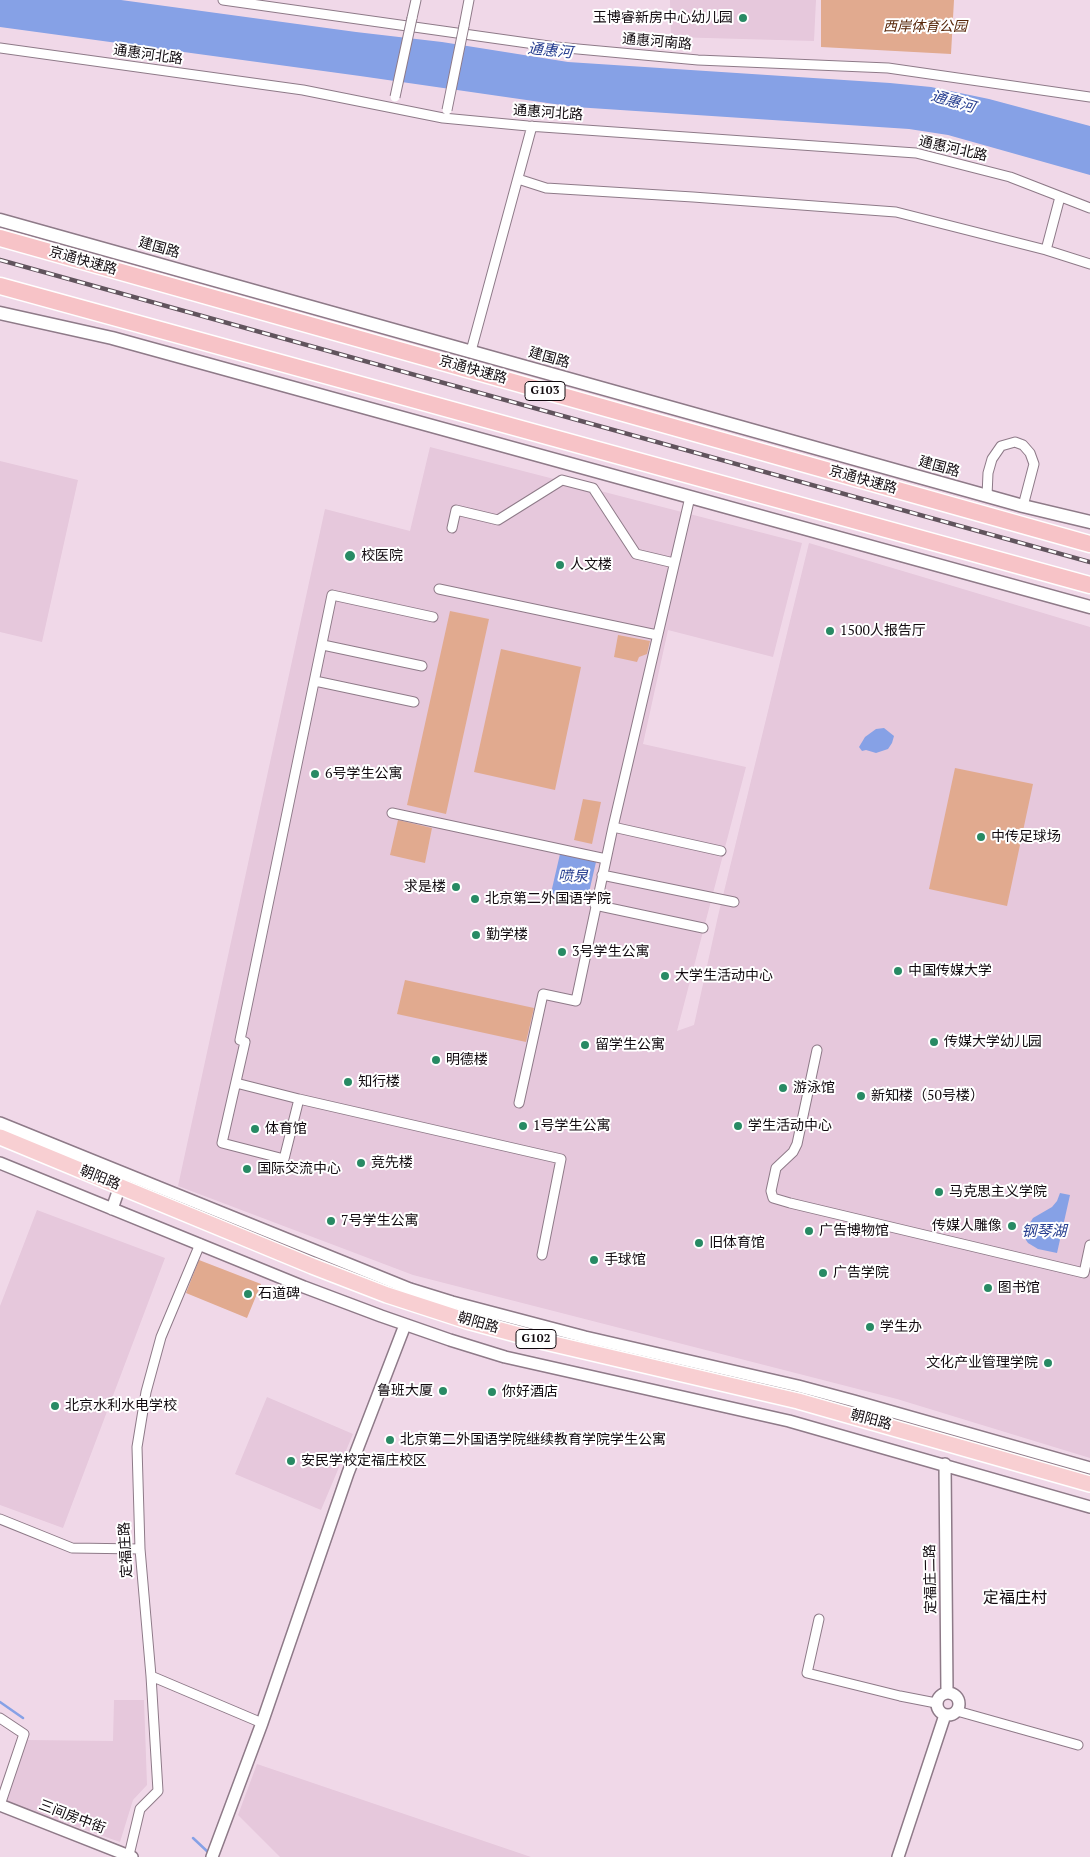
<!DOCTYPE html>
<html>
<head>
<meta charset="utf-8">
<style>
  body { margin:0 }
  canvas { display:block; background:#f0d8e8 }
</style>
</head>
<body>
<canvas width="1090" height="1857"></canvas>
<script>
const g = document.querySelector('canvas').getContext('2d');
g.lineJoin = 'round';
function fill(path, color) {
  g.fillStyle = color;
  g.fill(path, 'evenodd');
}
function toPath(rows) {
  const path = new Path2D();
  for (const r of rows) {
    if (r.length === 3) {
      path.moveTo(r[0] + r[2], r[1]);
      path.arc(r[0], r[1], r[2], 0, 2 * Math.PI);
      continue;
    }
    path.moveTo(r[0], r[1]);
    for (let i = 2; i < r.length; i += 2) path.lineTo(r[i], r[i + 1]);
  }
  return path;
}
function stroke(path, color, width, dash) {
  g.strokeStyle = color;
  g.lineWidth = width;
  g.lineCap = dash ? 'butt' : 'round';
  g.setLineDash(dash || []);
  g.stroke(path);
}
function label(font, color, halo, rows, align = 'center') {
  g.font = font + ' "PT Serif","Noto Sans SC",serif';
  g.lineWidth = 4;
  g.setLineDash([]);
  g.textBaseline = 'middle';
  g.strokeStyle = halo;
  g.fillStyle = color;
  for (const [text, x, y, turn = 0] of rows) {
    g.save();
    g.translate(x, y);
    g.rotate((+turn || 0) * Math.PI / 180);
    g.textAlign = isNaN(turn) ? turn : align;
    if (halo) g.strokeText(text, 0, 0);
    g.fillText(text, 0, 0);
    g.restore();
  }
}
fill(toPath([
  [670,0,816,0,814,41,671,37],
  [430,447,802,543,773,657,668,630,643,744,746,767,677,1031,694,1025,718,916,809,543,1090,627,1090,1458,897,1399,413,1275,178,1186,325,509,410,531],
  [0,461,78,480,42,642,0,632],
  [37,1210,165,1258,63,1528,0,1505,0,1306],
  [267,1397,353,1434,321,1510,235,1474],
  [114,1700,144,1700,147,1785,133,1800,120,1842,6,1802,26,1740,113,1741],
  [257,1764,531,1857,280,1857,238,1815]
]), '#e6c8dc');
fill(toPath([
  [821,0,954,0,951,54,821,47],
  [450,611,489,619,446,814,407,805],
  [618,635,650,641,647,654,639,657,637,662,614,657],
  [501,649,581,667,555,790,474,772],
  [955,768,1033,784,1007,906,929,889],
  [583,799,601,802,592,844,574,840],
  [398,820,432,828,425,863,390,855],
  [405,980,534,1008,526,1042,397,1014],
  [199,1260,261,1284,247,1318,186,1293]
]), '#e1aa8f');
fill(toPath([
  [0,0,121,0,356,32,442,42,568,62,890,83,931,87,989,99,1090,126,1090,175,948,135,909,129,575,107,360,76,0,27],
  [884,728,894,736,892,743,888,749,876,753,866,750,862,751,859,747,865,737,876,729],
  [560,854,596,862,587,901,551,893],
  [1060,1193,1070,1195,1057,1253,1038,1249,1028,1243,1026,1240,1026,1229,1033,1218,1052,1207,1057,1201]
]), '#86a1e6');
stroke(toPath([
  [0,1702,23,1718],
  [193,1838,209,1853]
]), '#86a1e6', 2.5);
const minor = toPath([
  [223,0,556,47,698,60,888,68,1090,97],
  [412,18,416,0],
  [464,26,469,0],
  [0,48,303,90,443,118,528,126,916,153,1010,177,1090,208],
  [518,179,546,188,693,197,896,212,1046,250,1090,264],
  [1046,250,1060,197],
  [471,351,532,126],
  [987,496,988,473,992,459,1001,446,1015,442,1023,445,1030,453,1034,464,1023,506],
  [452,528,456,510,498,520,562,480,593,488,636,554,674,563],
  [439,589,657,635],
  [323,645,422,666],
  [315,681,414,702],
  [392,813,606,859],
  [613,827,721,851],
  [602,875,734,902],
  [595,905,703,928],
  [817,1050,797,1144,793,1152,776,1168,771,1191,773,1198,790,1203,1084,1273,1090,1245],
  [236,1083,299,1099,284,1159,222,1143,245,1042,240,1040,332,595,433,617],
  [299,1099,561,1159,542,1255],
  [519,1103,543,994,576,1001,613,827,690,497],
  [0,1519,72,1548,140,1549],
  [819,1619,807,1673,900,1696,936,1703],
  [151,1676,262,1723],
  [957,1711,1078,1745],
  [0,1718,24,1734,0,1805],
  [129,1855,140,1809,158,1791,151,1676,140,1549,137,1447,146,1392,161,1337,200,1244]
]);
const tertiary = toPath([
  [0,1123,410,1289,452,1302,585,1337,798,1386,854,1401,1090,1468],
  [0,1163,304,1287,381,1316,450,1340,505,1357,789,1421,1090,1507],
  [112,1209,122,1180],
  [945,1464,947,1693],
  [948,1704,11],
  [0,1805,132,1857],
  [212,1857,262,1723,348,1473,405,1325],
  [898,1857,945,1715]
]);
const secondary = toPath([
  [0,220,1023,506,1090,522],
  [0,313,112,338,1090,607]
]);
const trunk = toPath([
  [0,1137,312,1266,387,1295,467,1321,545,1342,798,1401,1090,1484]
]);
const motorway = toPath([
  [0,238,1090,544],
  [0,286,1090,585]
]);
stroke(minor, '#8e7a88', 11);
stroke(tertiary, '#8e7a88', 14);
stroke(secondary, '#8e7a88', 15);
stroke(trunk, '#fff', 18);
stroke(motorway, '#fff', 19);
stroke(minor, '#fff', 9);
stroke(tertiary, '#fff', 11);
stroke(secondary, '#fff', 12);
stroke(trunk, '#f8cfd2', 15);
stroke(motorway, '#f7c3c7', 16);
const rail = toPath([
  [0,260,1090,562]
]);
stroke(rail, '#61545d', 4.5);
stroke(rail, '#fff', 2.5, [8]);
const minorBridge = toPath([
  [395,97,412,18],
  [447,110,464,26]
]);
stroke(minorBridge, '#8e7a88', 11, []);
stroke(minorBridge, '#fff', 9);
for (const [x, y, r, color] of [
  [743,18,5,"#288a64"],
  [350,556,6,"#288a64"],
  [560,565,5,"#288a64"],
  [830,631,5,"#288a64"],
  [315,774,5,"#288a64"],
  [981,837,5,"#288a64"],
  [456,887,5,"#288a64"],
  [475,899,5,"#288a64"],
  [476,935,5,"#288a64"],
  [562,952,5,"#288a64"],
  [898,971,5,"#288a64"],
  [665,976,5,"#288a64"],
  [934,1042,5,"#288a64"],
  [585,1045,5,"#288a64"],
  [436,1060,5,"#288a64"],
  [348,1082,5,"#288a64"],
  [783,1088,5,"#288a64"],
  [861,1096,5,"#288a64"],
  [523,1126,5,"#288a64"],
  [738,1126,5,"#288a64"],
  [255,1129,5,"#288a64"],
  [361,1163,5,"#288a64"],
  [247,1169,5,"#288a64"],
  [939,1192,5,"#288a64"],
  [331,1221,5,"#288a64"],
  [1012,1226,5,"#288a64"],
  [809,1231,5,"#288a64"],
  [699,1243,5,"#288a64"],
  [594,1260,5,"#288a64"],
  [823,1273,5,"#288a64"],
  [988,1288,5,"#288a64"],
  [248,1294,5,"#288a64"],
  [870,1327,5,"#288a64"],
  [1048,1363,5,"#288a64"],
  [443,1391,5,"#288a64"],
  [492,1392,5,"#288a64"],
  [55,1406,5,"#288a64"],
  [390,1440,5,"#288a64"],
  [291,1461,5,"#288a64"]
]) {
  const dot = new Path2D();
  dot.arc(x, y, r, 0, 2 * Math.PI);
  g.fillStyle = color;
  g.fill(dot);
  stroke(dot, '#fff', 2);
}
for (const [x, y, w] of [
  [545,391,40],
  [536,1339,40]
]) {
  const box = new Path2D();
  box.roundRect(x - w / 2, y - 9.5, w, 19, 4);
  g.fillStyle = '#fff';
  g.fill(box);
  stroke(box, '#110a0f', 1);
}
label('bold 12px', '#110a0f', null, [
  ["G103",545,391],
  ["G102",536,1339]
]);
label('14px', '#110a0f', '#fff', [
  ["玉博睿新房中心幼儿园",733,18,"right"],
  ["校医院",361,556],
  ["人文楼",570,565],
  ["1500人报告厅",840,631],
  ["6号学生公寓",325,774],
  ["中传足球场",991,837],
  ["求是楼",446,887,"right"],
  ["北京第二外国语学院",485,899],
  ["勤学楼",486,935],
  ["3号学生公寓",572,952],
  ["中国传媒大学",908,971],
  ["大学生活动中心",675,976],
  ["传媒大学幼儿园",944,1042],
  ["留学生公寓",595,1045],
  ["明德楼",446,1060],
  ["知行楼",358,1082],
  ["游泳馆",793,1088],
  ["新知楼（50号楼）",871,1096],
  ["1号学生公寓",533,1126],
  ["学生活动中心",748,1126],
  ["体育馆",265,1129],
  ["竞先楼",371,1163],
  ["国际交流中心",257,1169],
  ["马克思主义学院",949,1192],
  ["7号学生公寓",341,1221],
  ["传媒人雕像",1002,1226,"right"],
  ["广告博物馆",819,1231],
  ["旧体育馆",709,1243],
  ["手球馆",604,1260],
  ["广告学院",833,1273],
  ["图书馆",998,1288],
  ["石道碑",258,1294],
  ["学生办",880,1327],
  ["文化产业管理学院",1038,1363,"right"],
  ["鲁班大厦",433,1391,"right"],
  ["你好酒店",502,1392],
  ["北京水利水电学校",65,1406],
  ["北京第二外国语学院继续教育学院学生公寓",400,1440],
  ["安民学校定福庄校区",301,1461]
], 'left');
label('italic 14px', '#58280b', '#fff', [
  ["西岸体育公园",925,27]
]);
label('14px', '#110a0f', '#fff', [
  ["通惠河南路",657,42,5],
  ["通惠河北路",148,55,8],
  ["通惠河北路",548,113,4],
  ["通惠河北路",953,149,13],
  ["建国路",159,248,16],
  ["京通快速路",83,261,16],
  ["建国路",549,358,16],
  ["京通快速路",473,370,16],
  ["建国路",939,467,16],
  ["京通快速路",863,480,16],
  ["朝阳路",100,1178,22],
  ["朝阳路",478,1323,16],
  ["朝阳路",871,1420,15],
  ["定福庄路",126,1550,-93],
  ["定福庄二路",931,1579,-91],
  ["三间房中街",72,1817,21]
]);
label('italic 15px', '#294091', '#fff', [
  ["通惠河",550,51,6],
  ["通惠河",953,102,16],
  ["喷泉",573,877],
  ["钢琴湖",1044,1232]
]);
label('16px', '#110a0f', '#fff', [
  ["定福庄村",1015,1598]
]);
</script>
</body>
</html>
